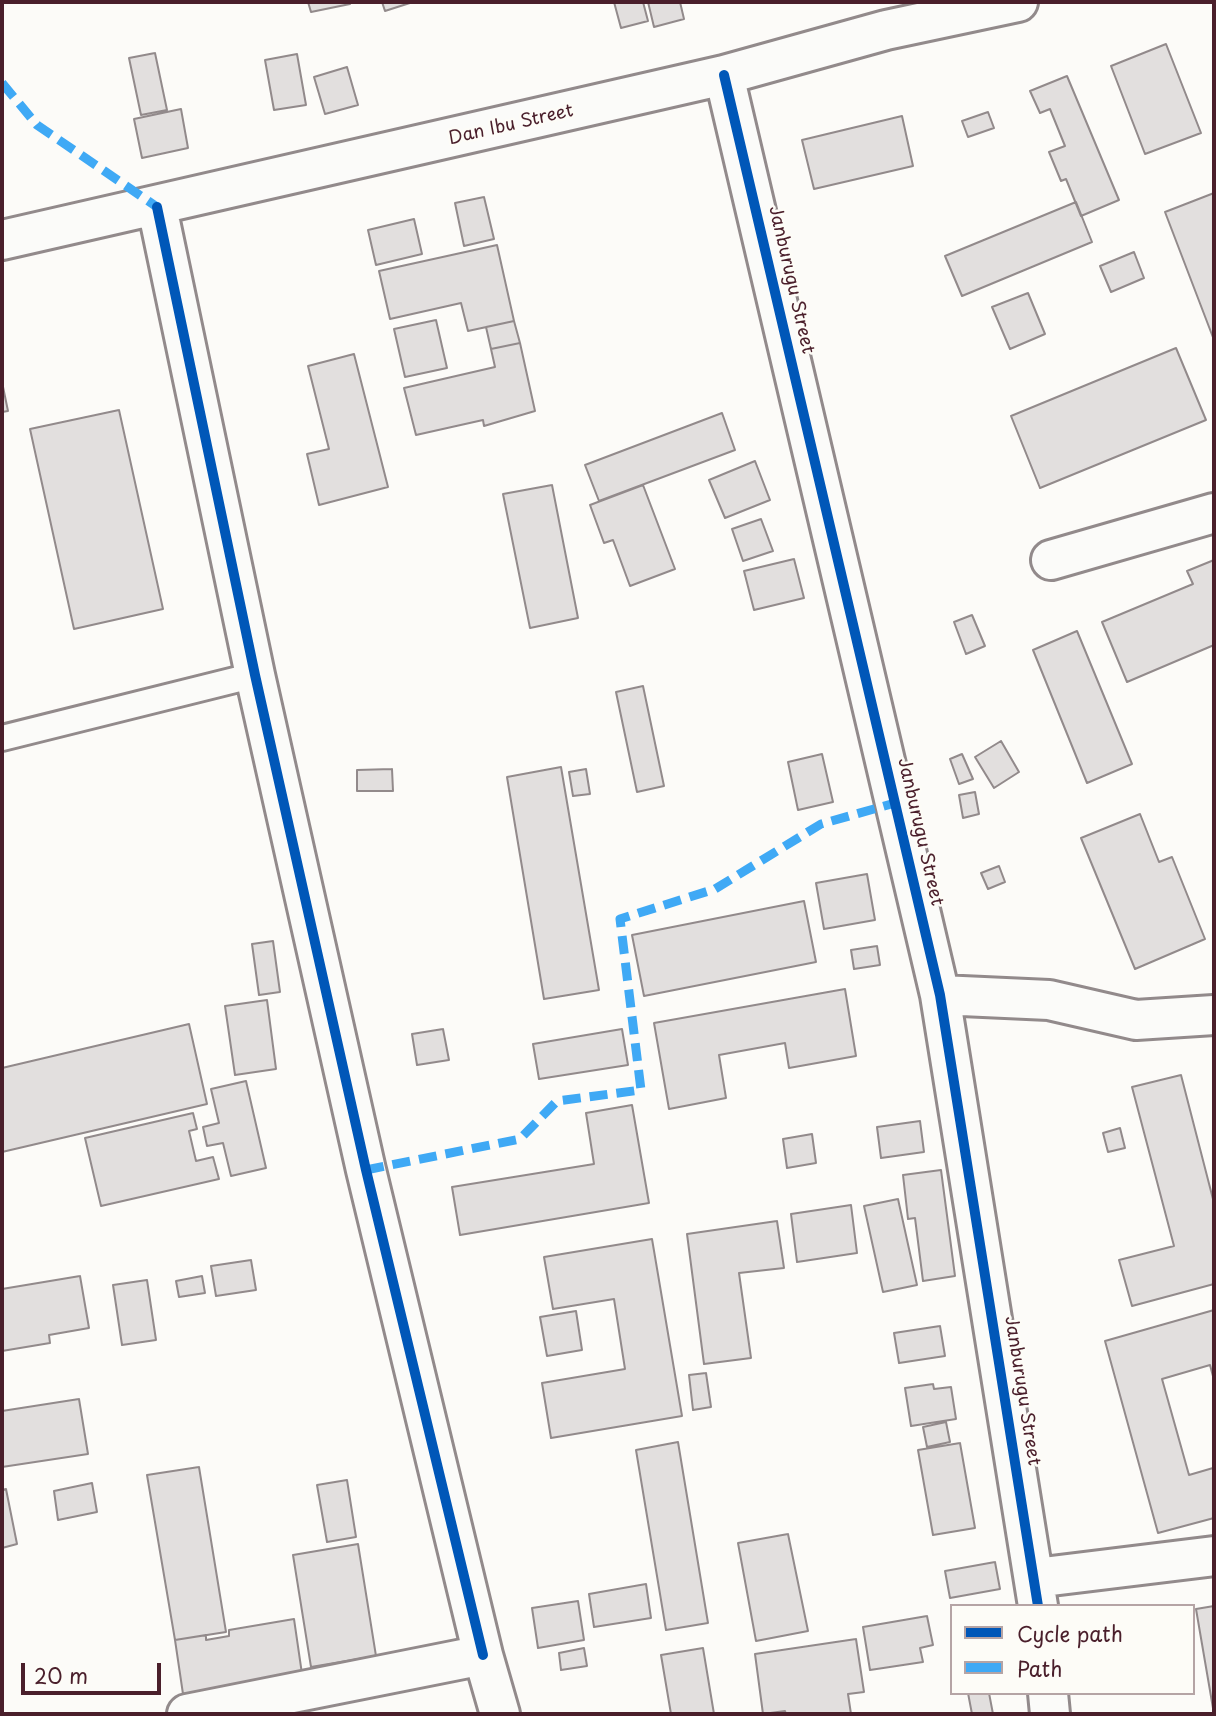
<!DOCTYPE html>
<html>
<head>
<meta charset="utf-8">
<style>
  body { margin:0 }
  #map { position:relative; width:1216px; height:1716px; overflow:hidden; background:#fcfbf8; font-family:"Playpen Sans",sans-serif }
  canvas { display:block }
  .frame { position:absolute; inset:0; border:4px solid #4a1f2b; pointer-events:none }
  .legend { position:absolute; left:950px; top:1604px; width:245px; height:91px; box-sizing:border-box; background:#fdfcf7; border:2px solid #b5a4a5; margin:0; padding:9px 12px; list-style:none; font-size:21px; color:#4a1f2b }
  .legend li { display:flex; align-items:center; gap:14px; height:35px }
  .legend b { width:35px; border:2px solid #b5a4a5 }
  .scale { position:absolute; left:21px; top:1663px; width:140px; height:32px; box-sizing:border-box; border:4px solid #4a1f2b; border-top:0; padding-left:9px; font-size:21px; line-height:24px; white-space:nowrap; color:#4a1f2b; -webkit-text-stroke:5px #fdfcf7; paint-order:stroke }
</style>
</head>
<body>
<div id="map">
<canvas width="1216" height="1716"></canvas>
<div class="frame"></div>
<ul class="legend">
<li><b style="height:9px;background:#0057b8"></b>Cycle path</li>
<li><b style="height:9px;background:#3fa9f5"></b>Path</li>
</ul>
<div class="scale">20 m</div>
</div>
<script>
const g = document.querySelector('canvas').getContext('2d');
g.lineJoin = 'round';
function fill(path, color) {
  g.fillStyle = color;
  g.fill(path, 'evenodd');
}
function toPath(rows) {
  const path = new Path2D();
  for (const r of rows) {
    path.moveTo(r[0], r[1]);
    for (let i = 2; i < r.length; i += 2) path.lineTo(r[i], r[i + 1]);
  }
  return path;
}
function stroke(path, color, width, dash) {
  g.strokeStyle = color;
  g.lineWidth = width;
  g.lineCap = dash ? 'butt' : 'round';
  g.setLineDash(dash || []);
  g.stroke(path);
}
function label(font, color, halo, rows, align = 'center') {
  g.font = font + ' "Playpen Sans",sans-serif';
  g.lineWidth = 5;
  g.setLineDash([]);
  g.textBaseline = 'middle';
  g.strokeStyle = halo;
  g.fillStyle = color;
  for (const [text, x, y, turn = 0] of rows) {
    g.save();
    g.translate(x, y);
    g.rotate((+turn || 0) * Math.PI / 180);
    g.textAlign = isNaN(turn) ? turn : align;
    if (halo) g.strokeText(text, 0, 0);
    g.fillText(text, 0, 0);
    g.restore();
  }
}
const building = toPath([
  [308,2,349,2,350,4,311,12,308,2],
  [382,2,413,2,385,11,382,2],
  [614,2,643,2,648,21,621,28,614,2],
  [648,2,680,2,684,19,654,27,648,2],
  [1166,44,1201,133,1145,154,1111,66,1166,44],
  [155,53,167,110,141,115,129,58,155,53],
  [297,54,306,105,274,110,265,60,297,54],
  [347,67,358,105,325,114,314,77,347,67],
  [1067,76,1119,200,1081,216,1066,179,1061,181,1049,152,1065,146,1050,109,1040,113,1030,91,1067,76],
  [181,109,188,148,142,158,134,119,181,109],
  [988,112,994,128,968,137,962,121,988,112],
  [902,116,913,166,814,189,802,140,902,116],
  [1214,193,1214,340,1165,212,1214,193],
  [484,197,494,239,464,246,455,203,484,197],
  [1076,202,1092,242,962,296,945,256,1076,202],
  [414,219,422,254,376,265,368,230,414,219],
  [497,245,514,321,468,331,461,303,390,319,379,271,497,245],
  [1134,252,1144,278,1111,292,1100,266,1134,252],
  [1028,293,1045,334,1010,349,992,307,1028,293],
  [436,320,447,368,405,377,394,329,436,320],
  [514,321,520,343,491,349,486,327,514,321],
  [520,343,535,411,484,426,483,420,416,435,404,388,495,367,491,349,520,343],
  [1176,348,1206,420,1040,488,1011,416,1176,348],
  [354,354,388,487,319,505,307,454,329,449,308,366,354,354],
  [2,382,8,411,2,412,2,382],
  [119,410,163,609,74,629,30,429,119,410],
  [722,413,735,450,599,501,585,465,722,413],
  [755,461,770,500,725,518,709,480,755,461],
  [552,485,578,618,530,628,503,494,552,485],
  [643,485,675,569,630,586,613,540,604,543,590,505,643,485],
  [761,519,773,551,743,561,732,529,761,519],
  [794,559,804,598,754,610,744,571,794,559],
  [1214,560,1214,645,1127,682,1102,622,1193,584,1187,571,1214,560],
  [972,615,985,646,966,654,954,622,972,615],
  [1077,631,1132,764,1087,783,1033,650,1077,631],
  [643,686,664,786,637,792,616,692,643,686],
  [1001,741,1019,772,994,788,975,757,1001,741],
  [822,754,833,802,798,810,788,762,822,754],
  [962,754,973,779,959,784,950,759,962,754],
  [561,767,599,990,544,999,507,777,561,767],
  [392,769,393,791,357,791,357,770,392,769],
  [586,769,590,794,573,796,569,772,586,769],
  [975,792,979,814,963,818,959,795,975,792],
  [1140,814,1159,862,1172,857,1205,939,1135,969,1081,838,1140,814],
  [999,866,1005,882,988,889,981,873,999,866],
  [867,874,875,920,824,929,816,883,867,874],
  [804,901,816,962,644,996,632,935,804,901],
  [273,941,280,992,259,995,252,944,273,941],
  [877,946,880,965,854,969,851,950,877,946],
  [845,989,856,1056,789,1068,785,1043,719,1055,726,1098,669,1109,654,1023,845,989],
  [267,1000,276,1069,235,1075,225,1006,267,1000],
  [189,1024,207,1104,2,1152,2,1068,189,1024],
  [443,1029,449,1060,417,1065,412,1034,443,1029],
  [622,1029,628,1065,539,1079,533,1044,622,1029],
  [1181,1075,1214,1203,1214,1284,1132,1306,1119,1260,1174,1246,1132,1087,1181,1075],
  [246,1081,266,1168,231,1176,223,1143,207,1146,203,1127,219,1123,211,1089,246,1081],
  [632,1105,649,1203,460,1235,452,1187,594,1164,586,1113,632,1105],
  [193,1113,197,1129,189,1131,196,1161,213,1157,219,1179,101,1206,85,1138,193,1113],
  [920,1121,924,1152,881,1158,877,1127,920,1121],
  [1120,1128,1125,1148,1108,1152,1103,1133,1120,1128],
  [812,1134,816,1163,787,1168,783,1139,812,1134],
  [941,1170,955,1276,923,1281,915,1218,908,1219,903,1175,941,1170],
  [898,1199,917,1285,883,1292,864,1206,898,1199],
  [851,1205,857,1253,797,1262,791,1214,851,1205],
  [777,1221,784,1268,739,1273,751,1358,704,1364,687,1234,777,1221],
  [652,1239,682,1416,551,1438,542,1383,625,1369,614,1299,553,1309,544,1257,652,1239],
  [251,1260,256,1290,216,1296,211,1266,251,1260],
  [80,1276,89,1328,49,1335,50,1343,2,1351,2,1289,80,1276],
  [202,1276,205,1293,179,1297,176,1281,202,1276],
  [147,1280,156,1340,122,1345,113,1285,147,1280],
  [1214,1310,1214,1380,1210,1365,1162,1379,1189,1475,1213,1468,1214,1518,1158,1533,1105,1341,1214,1310],
  [576,1311,582,1350,547,1356,540,1317,576,1311],
  [940,1326,945,1356,899,1363,894,1333,940,1326],
  [706,1373,711,1407,693,1410,689,1375,706,1373],
  [933,1384,934,1389,951,1387,956,1419,911,1426,905,1388,933,1384],
  [79,1399,88,1454,2,1467,2,1411,79,1399],
  [946,1422,950,1442,927,1447,923,1427,946,1422],
  [678,1442,708,1623,666,1630,636,1450,678,1442],
  [960,1443,975,1528,933,1535,918,1450,960,1443],
  [199,1467,226,1632,175,1640,147,1475,199,1467],
  [347,1480,356,1537,327,1542,317,1485,347,1480],
  [92,1483,97,1512,58,1520,54,1491,92,1483],
  [6,1489,17,1544,2,1548,2,1490,6,1489],
  [788,1534,808,1631,756,1641,738,1543,788,1534],
  [358,1544,376,1656,311,1667,293,1555,358,1544],
  [995,1562,1000,1589,950,1598,945,1571,995,1562],
  [646,1584,651,1618,594,1627,589,1594,646,1584],
  [578,1601,584,1640,538,1648,532,1608,578,1601],
  [1214,1606,1214,1714,1196,1609,1214,1606],
  [927,1616,933,1645,920,1648,923,1662,870,1670,863,1627,927,1616],
  [294,1619,302,1674,183,1694,175,1640,206,1635,206,1640,229,1636,229,1630,294,1619],
  [856,1639,864,1692,848,1694,851,1714,786,1714,785,1711,763,1714,755,1654,856,1639],
  [584,1648,587,1666,561,1670,559,1653,584,1648],
  [703,1648,714,1714,671,1714,661,1655,703,1648],
  [968,1693,989,1693,993,1714,972,1714,968,1693]
]);
fill(building, '#e2dfde');
stroke(building, '#928a8b', 2);
const lane = toPath([
  [2,738,255,675]
]);
const street = toPath([
  [724,75,940,995,1038,1606],
  [157,207,255,675,366,1170,483,1655],
  [2,240,724,75,886,30,1018,2],
  [1051,560,1214,513],
  [940,995,1049,1000,1136,1020,1214,1015],
  [1035,1578,1214,1556],
  [1048,1693,1050,1714],
  [187,1714,483,1655,500,1714]
]);
stroke(lane, '#928a8b', 30);
stroke(street, '#928a8b', 44);
stroke(lane, '#fbfbf9', 24);
stroke(street, '#fbfbf9', 38);
stroke(toPath([
  [2,83,37,125,157,207],
  [366,1170,520,1139,557,1101,641,1090,620,919,715,889,821,824,895,803]
]), '#3fa9f5', 9, [18, 9]);
stroke(toPath([
  [724,75,940,995,1038,1606],
  [157,207,255,675,366,1170,483,1655]
]), '#0057b8', 10);
label('18px', '#4a1f2b', '#fdfcf7', [
  ["Dan Ibu Street",511,125,-13],
  ["Janburugu Street",791,280,77],
  ["Janburugu Street",920,832,77],
  ["Janburugu Street",1022,1391,81]
]);
</script>
</body>
</html>
